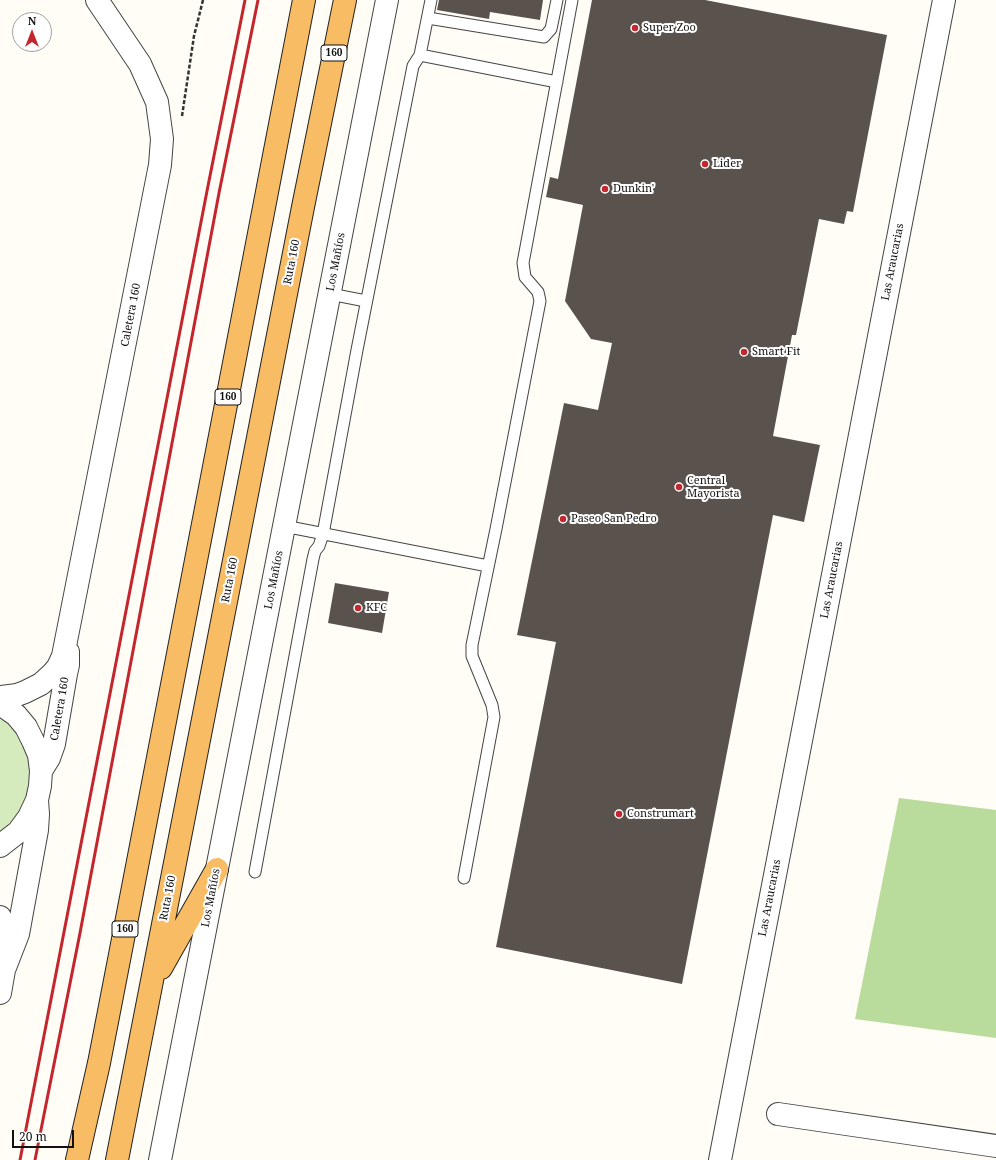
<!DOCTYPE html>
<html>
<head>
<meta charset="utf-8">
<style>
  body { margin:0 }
  #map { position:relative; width:996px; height:1160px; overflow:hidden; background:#fffdf5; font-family:"Noto Serif",serif }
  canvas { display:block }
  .north { position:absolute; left:12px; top:12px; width:40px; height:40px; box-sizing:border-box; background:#fff; border:1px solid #a0a0a0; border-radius:50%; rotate:0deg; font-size:11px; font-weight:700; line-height:16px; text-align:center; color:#111 }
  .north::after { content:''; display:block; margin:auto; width:14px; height:18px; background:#c4262e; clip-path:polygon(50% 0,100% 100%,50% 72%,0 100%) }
  .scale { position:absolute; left:12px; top:1130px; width:62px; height:18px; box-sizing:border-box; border:2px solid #111; border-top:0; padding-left:5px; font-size:12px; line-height:14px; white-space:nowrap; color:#111; -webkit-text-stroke:3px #fff; paint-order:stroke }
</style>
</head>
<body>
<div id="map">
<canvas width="996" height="1160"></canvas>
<div class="north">N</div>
<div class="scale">20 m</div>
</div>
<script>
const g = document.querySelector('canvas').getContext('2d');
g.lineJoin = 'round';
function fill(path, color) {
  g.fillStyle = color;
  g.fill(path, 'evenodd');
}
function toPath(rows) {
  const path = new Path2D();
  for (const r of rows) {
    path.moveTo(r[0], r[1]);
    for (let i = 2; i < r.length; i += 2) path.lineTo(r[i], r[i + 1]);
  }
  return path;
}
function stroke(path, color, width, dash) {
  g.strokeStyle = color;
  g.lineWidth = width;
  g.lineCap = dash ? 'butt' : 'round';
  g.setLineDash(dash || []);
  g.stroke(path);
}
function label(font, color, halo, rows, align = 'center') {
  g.font = font + ' "Noto Serif",serif';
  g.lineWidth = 4;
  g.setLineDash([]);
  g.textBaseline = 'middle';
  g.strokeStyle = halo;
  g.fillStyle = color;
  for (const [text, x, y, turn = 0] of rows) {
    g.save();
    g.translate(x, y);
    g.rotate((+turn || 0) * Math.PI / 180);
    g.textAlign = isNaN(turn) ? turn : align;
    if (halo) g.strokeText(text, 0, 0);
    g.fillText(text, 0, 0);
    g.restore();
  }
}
fill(toPath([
  [0,716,11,725,22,740,29,757,31,775,28,794,21,811,10,825,0,833]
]), '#d5ebbd');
fill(toPath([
  [899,798,996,810,996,1038,855,1019]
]), '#b9dc9c');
fill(toPath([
  [439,0,543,0,540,20,490,12,489,19,437,10],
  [592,0,705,0,887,35,853,212,847,211,844,224,819,219,796,335,792,335,773,436,820,445,804,522,773,515,682,984,496,947,556,642,517,635,564,403,598,410,612,343,591,339,565,301,583,205,546,197,550,177,558,179],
  [335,583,389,592,382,633,328,623]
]), '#5a524d');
const service = toPath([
  [428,18,544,37,551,29,557,0],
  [420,55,431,0],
  [330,294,366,301],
  [284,526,488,566],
  [255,872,313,559,315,551,319,546,323,534,357,350,413,66,420,55,557,82],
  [464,878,494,717,492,705,472,656,472,645,496,529,540,301,538,292,525,277,523,263,572,0]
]);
const minor = toPath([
  [778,1114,996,1146],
  [160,1160,387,0],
  [720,1160,944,0]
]);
const tertiary = toPath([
  [0,697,17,695,25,692,41,684,53,673,58,667,63,656,160,165,162,139,157,102,140,64,97,0],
  [0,704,16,715,26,727,33,741,39,755,41,771,40,786,37,800,29,817,18,832,0,846],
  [41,771,49,758,54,744,66,674,68,665,68,652],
  [0,917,3,930,5,950,4,970,0,993],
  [4,970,18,934,37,830,38,814,37,800]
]);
const trunk = toPath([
  [161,968,217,869],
  [77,1160,99,1063,118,965,304,0],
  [117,1160,303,207,345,0]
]);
stroke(service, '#444', 13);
stroke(minor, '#444', 24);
stroke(tertiary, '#444', 24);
stroke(trunk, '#222', 24);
stroke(toPath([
  [182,116,194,36,203,0]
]), '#333', 2.5, [4, 2]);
stroke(service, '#fff', 11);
stroke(minor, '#fff', 22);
stroke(tertiary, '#fff', 22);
stroke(trunk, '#f7bc64', 22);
stroke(toPath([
  [20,1160,207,191,245,0],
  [35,1160,80,933,219,193,258,0]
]), '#c4262e', 3);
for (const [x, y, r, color] of [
  [635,28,4,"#c4262e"],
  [705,164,4,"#c4262e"],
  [605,189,4,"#c4262e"],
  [744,352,4,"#c4262e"],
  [679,487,4,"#c4262e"],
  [563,519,4,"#c4262e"],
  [358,608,4,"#c4262e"],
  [619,814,4,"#c4262e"]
]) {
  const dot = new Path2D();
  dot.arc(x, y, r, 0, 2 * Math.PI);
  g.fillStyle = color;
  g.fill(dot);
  stroke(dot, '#fff', 1.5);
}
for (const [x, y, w] of [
  [334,53,26],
  [228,397,26],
  [125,929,26]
]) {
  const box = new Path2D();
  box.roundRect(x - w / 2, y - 8, w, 16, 3);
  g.fillStyle = '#fff';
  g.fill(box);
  stroke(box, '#111', 1);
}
label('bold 10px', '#111', null, [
  ["160",334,53],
  ["160",228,397],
  ["160",125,929]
]);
label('11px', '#111', '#fff', [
  ["Super Zoo",643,28],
  ["Lider",713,164],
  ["Dunkin'",613,189],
  ["Smart Fit",752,352],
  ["Central",687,481],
  ["Mayorista",687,494],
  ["Paseo San Pedro",571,519],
  ["KFC",366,608],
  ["Construmart",627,814]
], 'left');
label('11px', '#111', '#fff', [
  ["Ruta 160",292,262,-79],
  ["Los Mañíos",336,262,-79],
  ["Las Araucarias",893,262,-79],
  ["Caletera 160",131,315,-79],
  ["Ruta 160",230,580,-79],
  ["Los Mañíos",274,580,-79],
  ["Las Araucarias",832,580,-79],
  ["Caletera 160",60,709,-80],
  ["Ruta 160",168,898,-79],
  ["Los Mañíos",211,898,-79],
  ["Las Araucarias",770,898,-79]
]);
</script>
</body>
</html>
